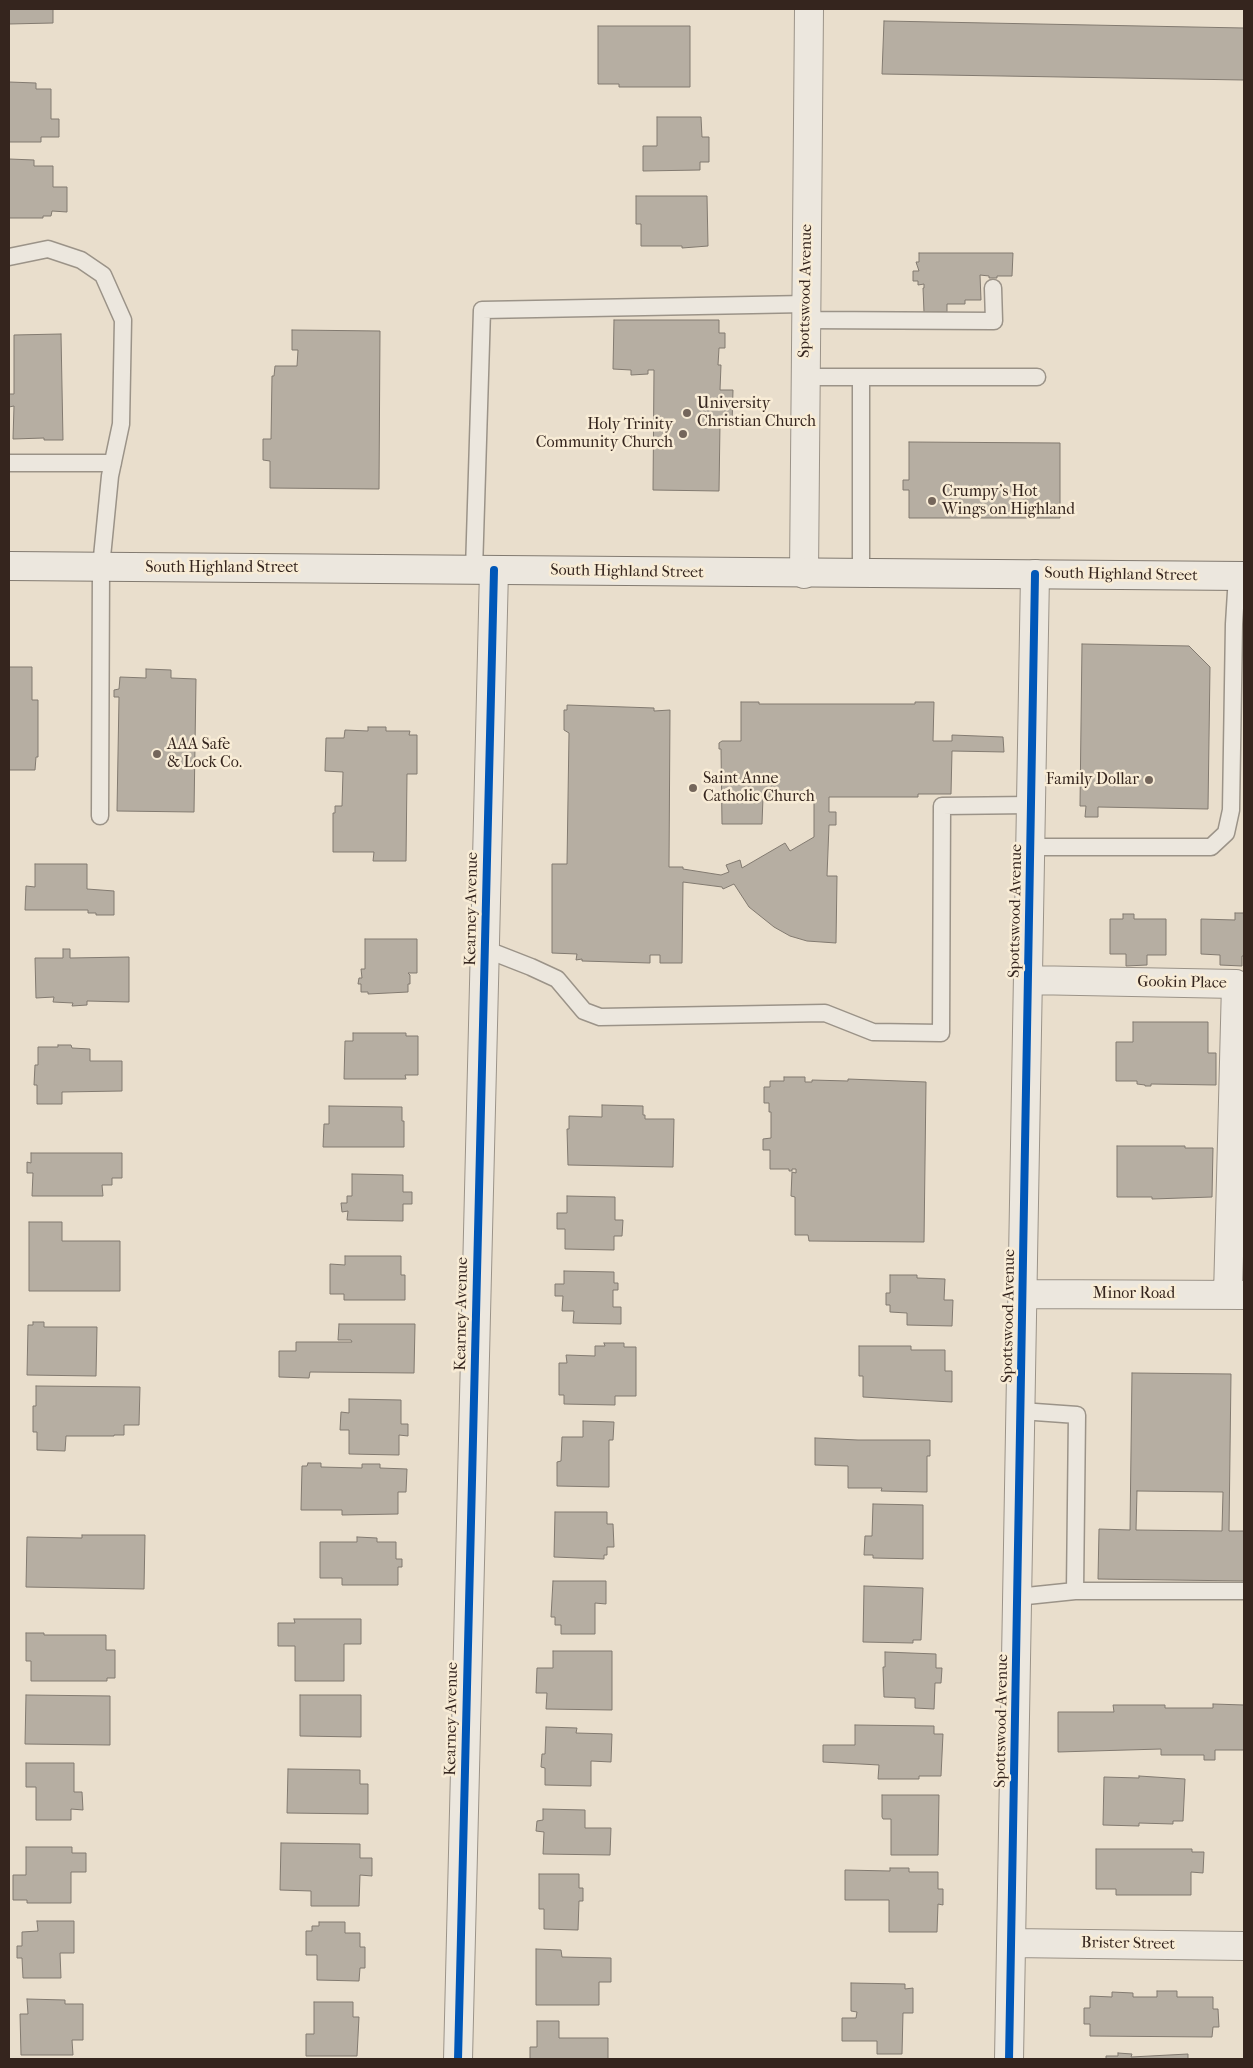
<!DOCTYPE html>
<html>
<head>
<meta charset="utf-8">
<style>
  body { margin:0 }
  #map { position:relative; width:1253px; height:2068px; overflow:hidden; background:#e9decc; font-family:"IM FELL French Canon",serif }
  canvas { display:block }
  .frame { position:absolute; inset:0; border:10px solid #35251e; pointer-events:none }
</style>
</head>
<body>
<div id="map">
<canvas width="1253" height="2068"></canvas>
<div class="frame"></div>
</div>
<script>
const g = document.querySelector('canvas').getContext('2d');
g.lineJoin = 'round';
function fill(path, color) {
  g.fillStyle = color;
  g.fill(path, 'evenodd');
}
function toPath(rows) {
  const path = new Path2D();
  for (const r of rows) {
    path.moveTo(r[0], r[1]);
    for (let i = 2; i < r.length; i += 2) path.lineTo(r[i], r[i + 1]);
  }
  return path;
}
function stroke(path, color, width, dash) {
  g.strokeStyle = color;
  g.lineWidth = width;
  g.lineCap = dash ? 'butt' : 'round';
  g.setLineDash(dash || []);
  g.stroke(path);
}
function label(font, color, halo, rows, align = 'center') {
  g.font = font + ' "IM FELL French Canon",serif';
  g.lineWidth = 5;
  g.setLineDash([]);
  g.textBaseline = 'middle';
  g.strokeStyle = halo;
  g.fillStyle = color;
  for (const [text, x, y, turn = 0] of rows) {
    g.save();
    g.translate(x, y);
    g.rotate((+turn || 0) * Math.PI / 180);
    g.textAlign = isNaN(turn) ? turn : align;
    if (halo) g.strokeText(text, 0, 0);
    g.fillText(text, 0, 0);
    g.restore();
  }
}
const building = toPath([
  [9,9,53,9,53,23,9,24,9,9],
  [884,21,1244,28,1244,80,882,74,884,21],
  [598,26,690,26,690,87,619,87,619,84,598,84,598,26],
  [9,82,36,83,36,89,51,89,51,119,59,119,59,137,41,137,41,142,9,142,9,82],
  [657,117,701,117,702,137,709,137,709,162,700,162,700,170,643,171,643,146,657,146,657,117],
  [9,159,34,160,34,166,53,166,53,187,67,187,67,212,52,211,51,216,43,216,43,218,9,218,9,159],
  [636,196,707,196,708,246,682,248,682,246,641,246,641,224,636,224,636,196],
  [919,253,1013,253,1012,276,997,276,997,278,989,278,989,276,980,275,981,300,965,300,965,304,947,304,947,312,924,312,923,288,924,288,924,284,918,285,918,281,913,281,913,271,919,271,916,262,919,262,919,253],
  [614,320,719,320,719,333,725,333,725,348,719,348,718,365,721,365,720,390,733,390,732,424,720,424,719,491,653,490,654,370,648,370,648,374,631,375,631,370,613,369,614,320],
  [292,330,380,331,379,489,270,488,270,461,263,460,263,439,271,439,272,376,274,376,275,366,297,366,298,350,292,350,292,330],
  [61,334,63,440,44,440,44,438,13,439,14,406,9,407,9,394,14,394,14,335,61,334],
  [909,442,1060,443,1060,518,909,518,909,490,903,490,903,480,909,480,909,442],
  [1082,644,1189,646,1210,667,1208,809,1098,807,1098,817,1085,817,1086,806,1080,806,1082,644],
  [9,667,32,667,32,700,38,700,38,757,36,757,35,770,9,770,9,667],
  [146,669,171,670,171,678,196,679,194,812,117,811,119,697,114,697,114,690,119,689,120,677,146,678,146,669],
  [741,702,759,702,759,704,915,704,915,702,934,702,933,741,952,741,952,735,1003,737,1004,752,952,751,951,794,918,794,918,797,829,797,829,812,836,812,836,825,829,825,827,876,837,876,836,943,807,941,790,936,774,927,749,907,734,884,723,889,722,887,683,882,682,963,660,963,660,955,650,955,650,963,582,961,582,959,576,960,577,954,552,953,552,864,567,864,569,733,564,730,564,710,567,710,567,705,654,708,654,711,670,710,669,867,683,867,683,869,721,875,729,872,726,865,740,860,742,868,785,843,790,851,814,837,814,797,763,797,762,824,722,824,721,749,719,749,719,743,722,741,741,741,741,702],
  [368,727,386,727,386,731,410,731,409,735,417,735,417,774,407,774,406,861,373,861,374,852,333,852,333,813,335,813,335,806,342,806,343,772,325,771,326,738,344,738,345,730,368,731,368,727],
  [35,864,87,864,87,889,114,891,114,915,96,915,96,913,88,913,88,910,25,910,26,886,35,887,35,864],
  [1235,913,1244,913,1244,956,1242,956,1242,966,1220,965,1220,955,1201,954,1201,919,1235,920,1235,913],
  [1123,914,1134,914,1134,919,1166,919,1166,955,1147,955,1147,965,1126,966,1126,954,1110,954,1110,919,1123,919,1123,914],
  [365,939,417,939,417,973,408,973,410,975,410,984,408,984,408,992,368,994,368,992,361,992,361,984,358,984,359,978,362,978,361,969,365,969,365,939],
  [63,949,70,949,70,958,129,957,129,1002,87,1001,87,1005,72,1006,73,1003,53,1002,54,997,36,998,35,958,63,958,63,949],
  [1133,1022,1208,1022,1208,1053,1216,1053,1216,1085,1151,1084,1151,1086,1145,1086,1145,1085,1137,1084,1137,1081,1116,1081,1116,1042,1133,1042,1133,1022],
  [353,1033,406,1033,406,1036,418,1036,418,1075,405,1075,406,1079,344,1079,345,1041,353,1041,353,1033],
  [58,1045,71,1045,72,1048,90,1049,90,1061,122,1061,122,1091,62,1092,62,1104,37,1104,37,1085,34,1085,35,1065,38,1065,38,1047,58,1047,58,1045],
  [784,1077,805,1077,805,1082,812,1082,812,1080,848,1081,848,1079,926,1082,924,1242,809,1241,808,1235,795,1235,795,1197,791,1196,792,1172,796,1173,796,1169,792,1169,792,1171,789,1171,789,1169,770,1169,770,1150,763,1150,763,1139,771,1138,771,1112,769,1112,769,1103,764,1103,764,1087,770,1087,770,1081,784,1081,784,1077],
  [602,1105,643,1106,643,1115,645,1115,645,1119,674,1119,673,1167,568,1165,567,1129,569,1129,569,1116,602,1117,602,1105],
  [329,1106,402,1107,402,1121,404,1121,404,1147,323,1147,324,1124,329,1124,329,1106],
  [1117,1146,1185,1146,1185,1148,1213,1148,1212,1197,1152,1199,1152,1197,1117,1197,1117,1146],
  [31,1153,122,1153,122,1178,112,1178,112,1185,102,1185,103,1196,32,1196,33,1173,27,1173,27,1162,31,1163,31,1153],
  [352,1174,403,1175,403,1192,412,1192,412,1204,403,1204,403,1221,347,1220,348,1211,342,1212,341,1203,347,1203,347,1196,352,1196,352,1174],
  [567,1196,615,1197,615,1220,623,1220,622,1236,614,1236,614,1250,565,1249,565,1229,557,1229,557,1213,567,1213,567,1196],
  [29,1222,62,1222,62,1241,120,1241,120,1291,29,1291,29,1222],
  [345,1256,401,1256,401,1275,405,1275,405,1300,344,1300,344,1294,330,1294,330,1264,345,1265,345,1256],
  [564,1271,614,1272,614,1283,618,1283,618,1290,613,1290,613,1307,621,1307,621,1324,573,1323,574,1311,562,1311,563,1296,555,1296,555,1284,564,1284,564,1271],
  [890,1275,917,1275,917,1278,945,1279,944,1300,953,1300,952,1326,907,1325,907,1313,890,1312,890,1305,886,1305,886,1293,890,1293,890,1275],
  [33,1322,44,1322,44,1327,97,1327,96,1376,27,1375,28,1325,33,1325,33,1322],
  [339,1324,415,1324,414,1373,310,1372,309,1378,279,1377,279,1351,296,1351,296,1342,352,1342,351,1340,338,1340,339,1324],
  [604,1343,624,1343,624,1347,636,1347,636,1396,615,1396,615,1405,564,1404,564,1395,559,1395,559,1363,567,1363,566,1355,595,1356,595,1346,605,1346,604,1343],
  [859,1346,911,1346,911,1350,945,1350,945,1371,952,1371,952,1402,863,1397,863,1376,859,1376,859,1346],
  [1132,1373,1231,1374,1229,1531,1244,1531,1244,1581,1098,1579,1099,1529,1130,1530,1132,1373],
  [1137,1491,1223,1492,1222,1531,1136,1530,1137,1491],
  [36,1386,140,1387,139,1425,124,1425,124,1435,114,1435,114,1436,66,1436,65,1451,37,1450,37,1432,33,1432,33,1406,36,1406,36,1386],
  [349,1399,401,1400,401,1424,408,1424,408,1436,399,1435,399,1455,349,1454,349,1430,340,1430,341,1412,349,1413,349,1399],
  [583,1421,614,1422,613,1440,609,1440,609,1487,557,1486,557,1462,561,1461,562,1437,583,1437,583,1421],
  [815,1438,858,1440,930,1440,930,1456,927,1456,927,1492,881,1491,882,1488,848,1488,848,1466,815,1465,815,1438],
  [308,1463,321,1463,321,1467,362,1468,362,1464,380,1464,380,1468,407,1469,406,1492,398,1492,398,1514,342,1515,342,1510,301,1510,302,1466,307,1466,308,1463],
  [873,1504,923,1505,923,1559,873,1558,873,1555,864,1555,865,1536,872,1536,873,1504],
  [555,1512,607,1512,607,1524,613,1524,614,1547,607,1547,607,1555,604,1555,604,1559,554,1557,555,1512],
  [82,1535,145,1535,144,1589,26,1587,27,1537,82,1538,82,1535],
  [357,1537,377,1538,377,1542,396,1542,396,1559,402,1559,402,1567,398,1567,398,1585,342,1585,342,1578,320,1578,320,1542,357,1542,357,1537],
  [553,1581,606,1581,606,1604,595,1603,595,1634,561,1634,561,1625,555,1625,555,1617,551,1617,553,1581],
  [864,1586,923,1588,921,1640,913,1640,913,1643,863,1642,864,1586],
  [294,1619,361,1619,361,1644,344,1644,344,1681,295,1681,295,1646,278,1646,278,1623,295,1623,294,1619],
  [26,1633,44,1633,44,1635,106,1635,106,1650,115,1650,115,1678,107,1678,107,1681,31,1681,31,1661,26,1661,26,1633],
  [553,1651,612,1651,612,1710,546,1709,547,1693,536,1693,537,1668,553,1668,553,1651],
  [885,1652,936,1654,936,1668,942,1668,941,1683,935,1683,934,1709,915,1708,915,1698,884,1697,883,1667,885,1667,885,1652],
  [26,1695,110,1696,110,1745,25,1744,26,1695],
  [300,1695,361,1695,361,1737,300,1736,300,1695],
  [1213,1704,1244,1705,1244,1750,1215,1750,1215,1760,1204,1760,1204,1755,1161,1755,1161,1749,1058,1752,1058,1712,1114,1712,1113,1705,1165,1705,1165,1708,1213,1708,1213,1704],
  [855,1725,934,1726,934,1734,943,1734,941,1776,919,1776,919,1779,878,1779,879,1765,823,1762,823,1745,855,1745,855,1725],
  [546,1727,577,1728,576,1733,612,1734,611,1762,591,1761,591,1786,545,1785,545,1768,541,1767,542,1754,545,1754,546,1727],
  [26,1763,74,1763,74,1792,82,1792,83,1810,71,1809,71,1820,36,1820,36,1787,26,1787,26,1763],
  [288,1769,360,1770,360,1784,368,1784,368,1814,287,1813,288,1769],
  [1139,1776,1185,1779,1183,1821,1173,1821,1173,1824,1139,1823,1139,1826,1103,1825,1104,1777,1139,1778,1139,1776],
  [882,1795,939,1795,938,1855,891,1855,891,1819,883,1819,882,1817,882,1795],
  [543,1809,585,1810,585,1828,611,1828,610,1855,543,1854,544,1832,536,1831,537,1821,543,1820,543,1809],
  [281,1843,360,1844,360,1858,372,1858,372,1876,360,1875,359,1906,311,1906,311,1891,280,1890,281,1843],
  [26,1847,72,1847,72,1853,86,1853,86,1872,71,1872,71,1903,27,1903,27,1900,13,1900,13,1875,26,1875,26,1847],
  [1096,1849,1192,1849,1192,1852,1204,1852,1203,1873,1191,1872,1191,1895,1116,1895,1116,1889,1096,1889,1096,1849],
  [890,1868,909,1868,909,1872,938,1872,938,1889,943,1889,943,1905,938,1904,937,1932,889,1932,889,1900,845,1900,845,1870,890,1871,890,1868],
  [539,1874,579,1874,579,1888,583,1888,583,1901,579,1901,578,1930,544,1929,544,1909,539,1909,539,1874],
  [37,1921,74,1921,74,1953,60,1953,61,1978,23,1978,22,1958,17,1958,17,1946,22,1946,22,1932,38,1931,37,1921],
  [319,1922,345,1922,345,1933,360,1933,360,1947,365,1947,365,1968,360,1968,359,1981,317,1980,317,1955,306,1955,306,1931,312,1931,312,1926,319,1926,319,1922],
  [536,1949,561,1950,562,1957,611,1958,611,1982,599,1982,599,2005,536,2005,536,1949],
  [851,1983,905,1984,905,1989,913,1988,913,2013,903,2013,902,2054,877,2054,877,2041,842,2041,842,2018,856,2018,857,2012,851,2011,851,1983],
  [1157,1991,1177,1991,1177,1997,1213,1997,1213,2009,1218,2009,1219,2027,1213,2027,1212,2037,1090,2036,1090,2024,1084,2024,1084,2008,1090,2008,1090,1996,1112,1997,1112,1992,1133,1993,1133,1997,1157,1997,1157,1991],
  [27,1999,65,2000,65,2004,83,2004,83,2040,72,2040,73,2055,21,2055,20,2014,28,2014,27,1999],
  [314,2002,353,2002,353,2017,359,2017,357,2056,306,2056,306,2034,314,2034,314,2002],
  [537,2021,559,2021,559,2038,608,2038,608,2059,530,2059,530,2047,537,2047,537,2021],
  [1118,2053,1132,2054,1131,2057,1188,2054,1188,2059,1106,2059,1106,2056,1118,2056,1118,2053]
]);
fill(building, '#b6aea2');
stroke(building, '#827a70', 1);
const service = toPath([
  [9,257,48,249,81,260,103,275,123,320,121,424,110,476,101,567,100,816],
  [806,320,994,321,993,288],
  [806,377,1037,377],
  [861,378,861,574],
  [9,463,113,463],
  [474,570,482,310,806,304],
  [1031,847,1211,847,1226,833,1231,810,1234,624,1237,576],
  [485,949,531,967,557,979,584,1011,600,1017,825,1013,873,1032,941,1033,942,806,1031,805],
  [1021,1411,1077,1415,1075,1591],
  [1017,1597,1075,1591,1244,1591]
]);
const minor = toPath([
  [1028,980,1236,984,1228,1295],
  [1023,1294,1244,1295],
  [1012,1943,1244,1946],
  [458,2059,494,570],
  [1009,2059,1035,574]
]);
const tertiary = toPath([
  [804,574,809,9]
]);
const secondary = toPath([
  [9,566,1244,576]
]);
stroke(service, '#9b9388', 19);
stroke(minor, '#9b9388', 30);
stroke(tertiary, '#9b9388', 30);
stroke(secondary, '#827a70', 30);
stroke(service, '#ece7de', 16);
stroke(minor, '#ece7de', 28);
stroke(tertiary, '#ece7de', 28);
stroke(secondary, '#ece7de', 28);
stroke(toPath([
  [458,2059,494,570],
  [1009,2059,1035,574]
]), '#0057b8', 8);
for (const [x, y, r, color] of [
  [687,413,5,"#74665b"],
  [683,434,5,"#74665b"],
  [932,501,5,"#74665b"],
  [157,754,5,"#74665b"],
  [1149,780,5,"#74665b"],
  [693,788,5,"#74665b"]
]) {
  const dot = new Path2D();
  dot.arc(x, y, r, 0, 2 * Math.PI);
  g.fillStyle = color;
  g.fill(dot);
  stroke(dot, '#f8ecd6', 2);
}
label('16px', '#35251e', '#f8ecd6', [
  ["Spottswood Avenue",806,291,-89],
  ["South Highland Street",222,568],
  ["South Highland Street",627,572,1],
  ["South Highland Street",1121,575,1],
  ["Kearney Avenue",472,909,-89],
  ["Spottswood Avenue",1016,911,-89],
  ["Gookin Place",1182,983,1],
  ["Minor Road",1134,1294],
  ["Kearney Avenue",462,1314,-89],
  ["Spottswood Avenue",1009,1316,-89],
  ["Kearney Avenue",452,1719,-89],
  ["Spottswood Avenue",1002,1721,-89],
  ["Brister Street",1128,1944,1]
]);
label('16px', '#35251e', '#f8ecd6', [
  ["University",697,404],
  ["Christian Church",697,422],
  ["Holy Trinity",673,425,"right"],
  ["Community Church",673,443,"right"],
  ["Crumpy's Hot",942,492],
  ["Wings on Highland",942,510],
  ["AAA Safe",167,745],
  ["& Lock Co.",167,763],
  ["Saint Anne",703,779],
  ["Catholic Church",703,797],
  ["Family Dollar",1139,780,"right"]
], 'left');
</script>
</body>
</html>
